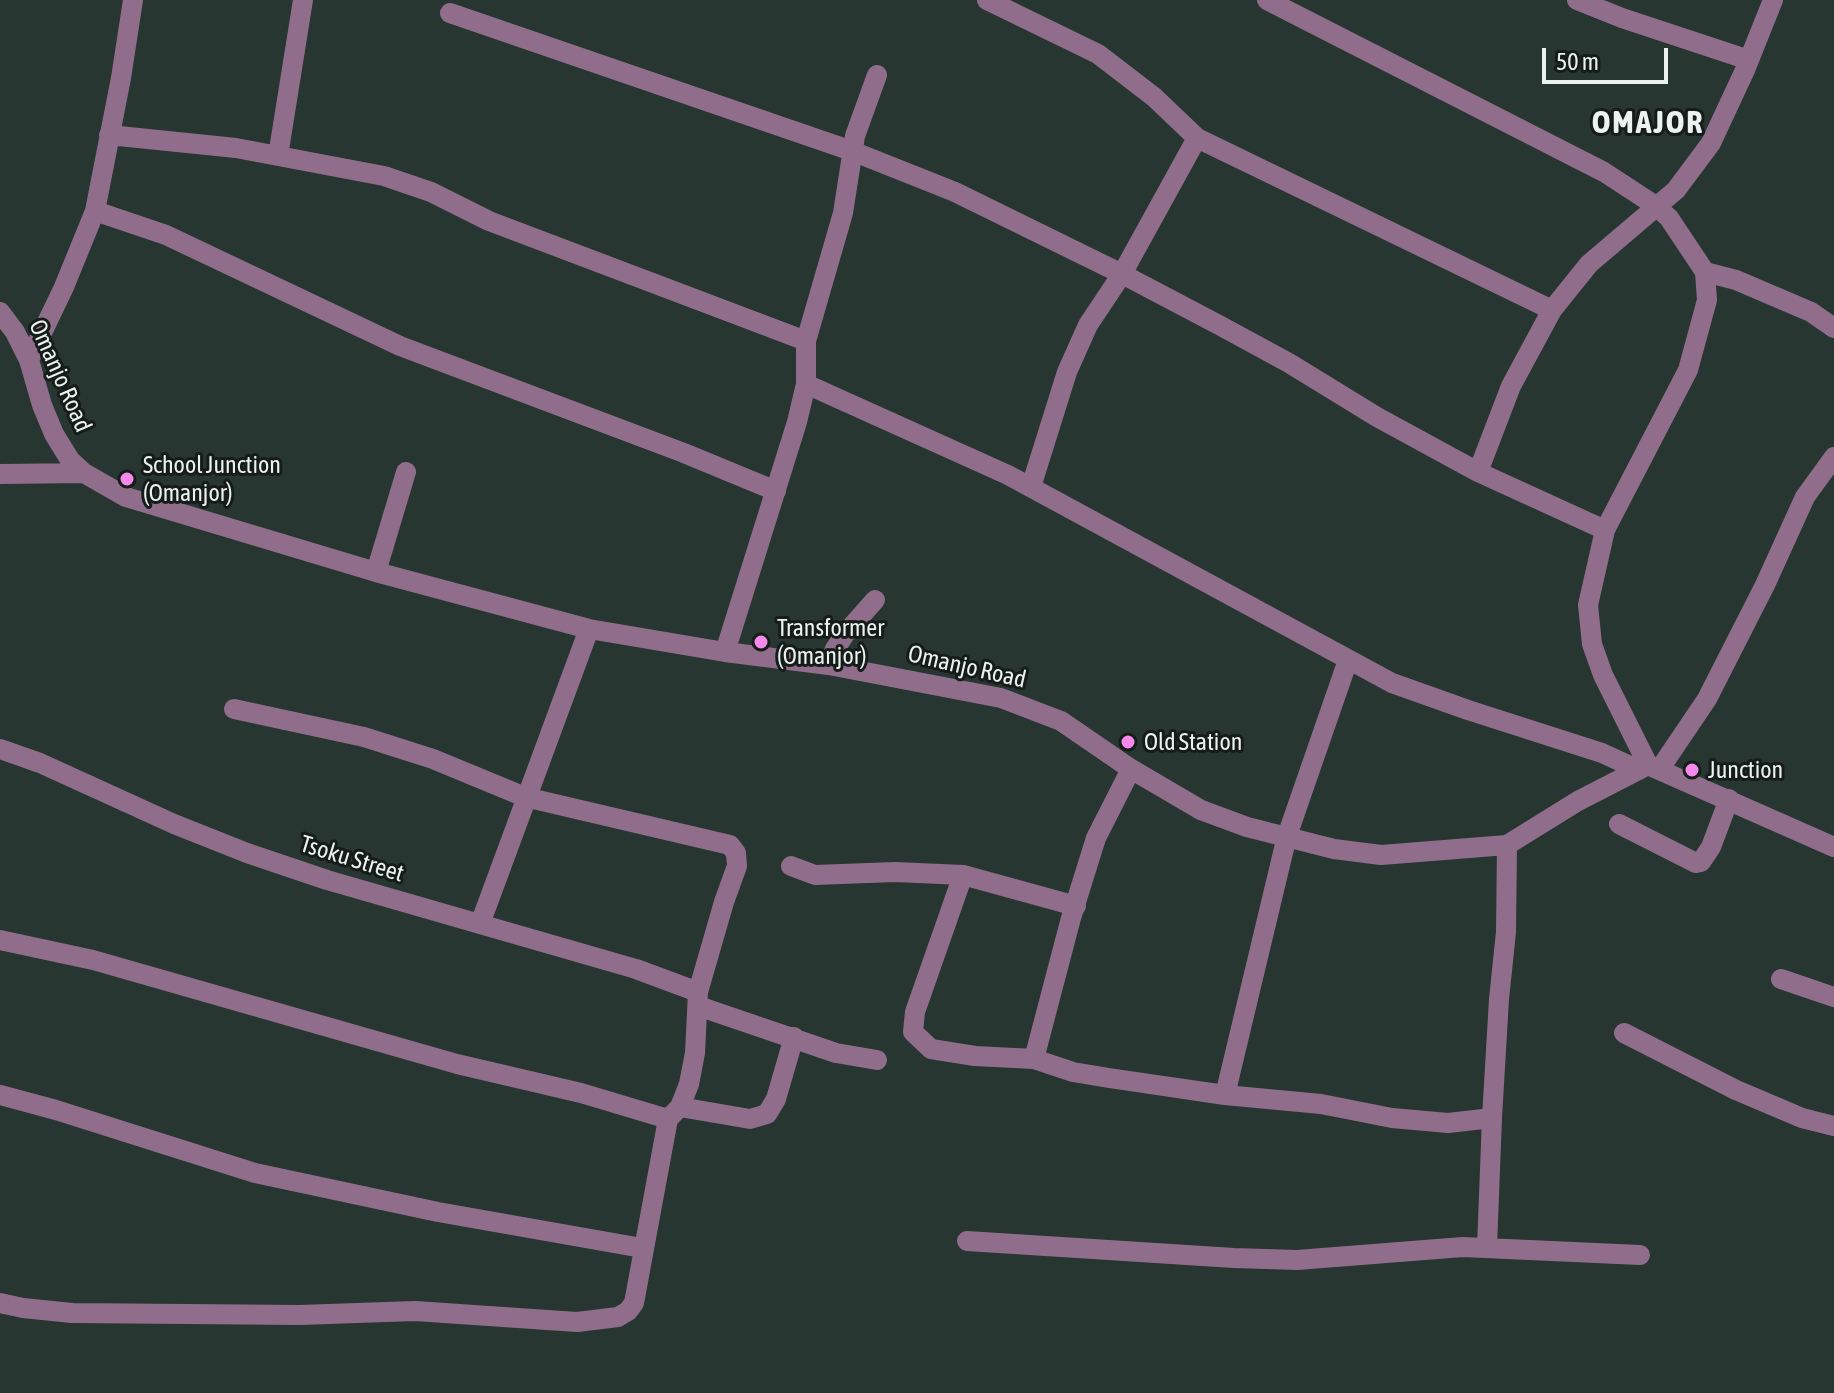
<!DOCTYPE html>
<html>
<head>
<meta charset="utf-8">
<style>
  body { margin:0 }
  #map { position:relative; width:1834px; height:1393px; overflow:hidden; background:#273630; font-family:"Asap Condensed",sans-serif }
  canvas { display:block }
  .scale { position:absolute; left:1542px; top:48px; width:126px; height:36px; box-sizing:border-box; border:4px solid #eaf3ef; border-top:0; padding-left:10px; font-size:24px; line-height:28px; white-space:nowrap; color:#eaf3ef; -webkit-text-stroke:6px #151c19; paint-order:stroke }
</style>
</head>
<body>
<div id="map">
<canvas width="1834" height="1393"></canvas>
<div class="scale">50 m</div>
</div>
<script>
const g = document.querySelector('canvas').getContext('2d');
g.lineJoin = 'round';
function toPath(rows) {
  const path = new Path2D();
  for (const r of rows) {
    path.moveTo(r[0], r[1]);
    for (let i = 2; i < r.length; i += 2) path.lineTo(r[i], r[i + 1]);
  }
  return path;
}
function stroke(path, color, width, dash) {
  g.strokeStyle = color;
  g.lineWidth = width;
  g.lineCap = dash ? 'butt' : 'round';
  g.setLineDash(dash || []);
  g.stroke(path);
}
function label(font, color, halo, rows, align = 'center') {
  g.font = font + ' "Asap Condensed",sans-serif';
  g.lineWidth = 6;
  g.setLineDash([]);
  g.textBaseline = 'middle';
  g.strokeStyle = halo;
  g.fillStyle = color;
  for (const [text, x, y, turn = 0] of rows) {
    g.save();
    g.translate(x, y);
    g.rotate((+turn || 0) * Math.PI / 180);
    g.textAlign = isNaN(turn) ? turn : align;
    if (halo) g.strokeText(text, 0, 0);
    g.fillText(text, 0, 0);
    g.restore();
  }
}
stroke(toPath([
  [987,0,1098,54,1154,97,1197,138,1552,310],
  [1267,0,1604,172,1656,206,1669,218,1705,272,1707,300,1688,370,1605,530,1588,605,1592,644,1603,675,1648,765],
  [1577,0,1622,18,1749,60],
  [450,13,852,151,955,192,1122,274,1219,325,1289,363,1377,417,1478,472,1605,530],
  [109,135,236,148,384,176,431,192,489,221,806,341],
  [278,156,303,0],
  [95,211,166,235,400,346,684,453,776,491],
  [1705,272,1736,280,1811,312,1834,328],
  [0,312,15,332,29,360,42,405,54,434,70,460,84,473,126,497,376,572,589,629,725,652,829,665,1001,698,1061,721,1131,769,1201,810,1247,827,1334,849,1381,855,1507,845,1578,801,1648,765],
  [29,360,64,287,95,211,121,78,133,0],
  [806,384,1008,475,1392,683,1468,710,1602,753,1639,770],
  [1478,472,1511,386,1552,310,1589,264,1676,190,1711,143,1745,70,1773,0],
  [0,474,84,473],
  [1031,487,1067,372,1088,325,1122,274,1197,138],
  [376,572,406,472],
  [725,652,797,422,806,384,806,341,843,213,855,136,877,75],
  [829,665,835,649,845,634,875,600],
  [0,749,40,763,174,824,247,853,327,880,636,969,698,992],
  [1648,765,1834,847],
  [1659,770,1707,699,1765,585,1805,497,1834,457],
  [1619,824,1696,863,1701,862,1711,847,1729,799],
  [791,866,815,875,895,872,963,875,1076,906],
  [963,875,915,1012,913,1032,931,1049,975,1056,1034,1059,1073,1072,1109,1078,1225,1095,1321,1104,1392,1118,1448,1123,1492,1118],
  [480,924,589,629],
  [0,940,93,960,457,1064,581,1093,668,1119],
  [1781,979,1834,997],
  [698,1006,836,1053,877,1060],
  [1624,1033,1736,1090,1802,1118,1834,1126],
  [1034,1059,1071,918,1096,838,1131,769],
  [0,1095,56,1110,255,1173,438,1212,642,1248],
  [1225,1095,1287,836,1348,660],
  [680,1107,750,1119,767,1114,776,1099,794,1037],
  [967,1241,1234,1258,1297,1260,1463,1247,1640,1255],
  [1487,1247,1492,1118,1499,999,1506,932,1507,845],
  [0,1303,23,1308,72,1313,300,1315,415,1311,577,1322,618,1317,628,1311,634,1303,668,1119,680,1107,689,1084,695,1053,698,992,724,902,737,866,736,853,730,845,525,797,433,759,364,737,234,709]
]), '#906e8b', 20);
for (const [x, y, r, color] of [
  [127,479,8,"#f788ec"],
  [761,642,8,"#f788ec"],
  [1128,742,8,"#f788ec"],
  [1692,770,8,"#f788ec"]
]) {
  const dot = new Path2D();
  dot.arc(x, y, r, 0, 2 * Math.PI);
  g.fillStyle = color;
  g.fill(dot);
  stroke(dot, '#151c19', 3);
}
label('24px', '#eaf3ef', '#151c19', [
  ["Omanjo Road",60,376,66],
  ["Omanjo Road",967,667,13],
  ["Tsoku Street",352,859,17]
]);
label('24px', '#eaf3ef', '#151c19', [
  ["School Junction",143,465],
  ["(Omanjor)",143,493],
  ["Transformer",777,628],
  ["(Omanjor)",777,656],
  ["Old Station",1144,742],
  ["Junction",1708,770]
], 'left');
g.letterSpacing = '2px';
label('bold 32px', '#eaf3ef', '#151c19', [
  ["OMAJOR",1648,123]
]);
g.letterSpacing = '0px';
</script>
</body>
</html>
